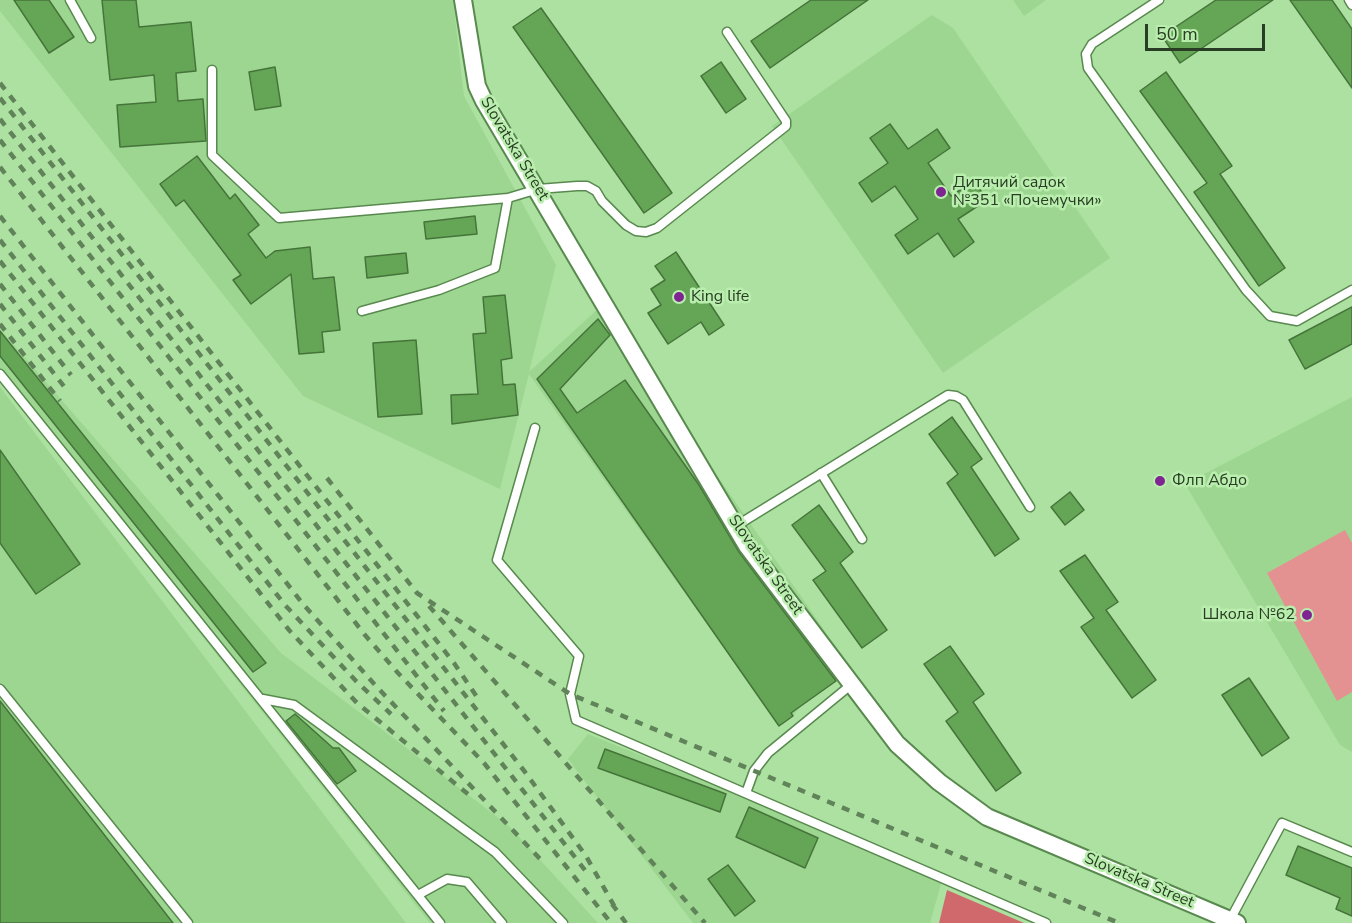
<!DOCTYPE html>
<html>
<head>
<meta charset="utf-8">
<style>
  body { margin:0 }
  #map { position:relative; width:1352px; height:923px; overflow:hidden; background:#ade1a1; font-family:"Nunito Sans",sans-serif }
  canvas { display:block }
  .scale { position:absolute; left:1145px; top:24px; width:120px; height:27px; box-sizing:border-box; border:3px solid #283d23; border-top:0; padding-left:8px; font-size:18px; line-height:21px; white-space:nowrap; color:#283d23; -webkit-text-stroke:4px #baeeae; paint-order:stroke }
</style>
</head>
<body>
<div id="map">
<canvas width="1352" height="923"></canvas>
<div class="scale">50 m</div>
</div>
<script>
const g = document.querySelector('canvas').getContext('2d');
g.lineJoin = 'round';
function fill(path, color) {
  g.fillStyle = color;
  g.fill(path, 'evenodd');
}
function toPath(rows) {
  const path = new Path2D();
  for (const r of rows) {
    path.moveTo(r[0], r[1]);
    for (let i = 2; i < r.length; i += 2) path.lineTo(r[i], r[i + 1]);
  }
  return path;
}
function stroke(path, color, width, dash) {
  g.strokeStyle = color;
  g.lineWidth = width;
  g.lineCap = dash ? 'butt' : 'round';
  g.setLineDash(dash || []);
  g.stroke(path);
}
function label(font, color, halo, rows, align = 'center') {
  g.font = font + ' "Nunito Sans",sans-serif';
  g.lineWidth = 5;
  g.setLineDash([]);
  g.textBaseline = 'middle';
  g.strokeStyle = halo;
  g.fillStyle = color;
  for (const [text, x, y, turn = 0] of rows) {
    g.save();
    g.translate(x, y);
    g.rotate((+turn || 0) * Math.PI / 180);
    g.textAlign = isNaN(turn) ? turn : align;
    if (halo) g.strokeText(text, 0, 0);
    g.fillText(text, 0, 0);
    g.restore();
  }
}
fill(toPath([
  [0,0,453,0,464,96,556,265,529,372,600,307,850,667,837,681,802,705,793,716,779,726,529,374,500,489,303,396,0,11],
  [1013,0,1046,0,1024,16],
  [932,15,953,28,1110,258,943,373,772,126],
  [0,329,281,653,508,825,598,923,430,923,0,382],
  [0,387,406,923,0,923],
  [1352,397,1352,752,1340,745,1185,484],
  [588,734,943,877,930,923,693,923,568,759]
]), '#9dd691');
fill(toPath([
  [1345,530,1352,543,1352,692,1337,701,1267,573]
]), '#e49191');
fill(toPath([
  [947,890,1024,923,939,923]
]), '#d0696b');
const building = toPath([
  [14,0,49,0,74,37,49,53,14,0],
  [102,0,136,0,139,27,191,22,196,71,176,73,178,101,203,99,206,141,120,147,117,105,156,102,154,75,110,80,102,0],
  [811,0,868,0,770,68,751,41,811,0],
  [1216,0,1273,0,1180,63,1162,36,1216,0],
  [1290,0,1332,0,1352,29,1352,88,1290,0],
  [541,8,672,193,644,213,513,27,541,8],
  [721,62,746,99,726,113,701,76,721,62],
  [275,67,281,106,255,110,249,72,275,67],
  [1166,72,1232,166,1220,174,1285,268,1259,286,1194,192,1207,183,1140,91,1166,72],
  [890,124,908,149,937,129,950,148,928,163,951,196,974,181,987,200,958,219,974,242,954,257,938,233,908,254,895,235,918,219,895,186,872,202,859,183,888,163,870,138,890,124],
  [197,156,230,199,235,194,259,225,248,234,266,258,275,251,310,247,313,279,334,277,340,330,322,332,324,352,299,354,291,274,251,304,233,280,241,275,184,200,176,206,160,184,197,156],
  [475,216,477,234,426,239,424,222,475,216],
  [676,252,724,325,709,335,701,322,668,344,648,313,661,305,651,289,665,280,655,266,676,252],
  [406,253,408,273,367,278,365,257,406,253],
  [505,295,512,358,501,360,503,385,515,384,518,415,452,424,451,395,478,394,473,334,486,333,483,297,505,295],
  [1352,307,1352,344,1305,369,1289,340,1352,307],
  [598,319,610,335,560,389,577,413,625,380,699,485,739,552,836,681,791,713,793,716,779,726,537,379,598,319],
  [0,331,266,663,253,672,0,356,0,331],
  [416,340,422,414,378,417,373,343,416,340],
  [952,417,982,459,971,467,1019,539,995,556,947,483,958,474,929,434,952,417],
  [0,450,80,564,36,594,0,543,0,450],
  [1070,492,1084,510,1065,525,1051,507,1070,492],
  [819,505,853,552,840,563,887,630,862,648,813,580,826,571,792,525,819,505],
  [1085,555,1118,602,1106,610,1156,680,1132,698,1081,627,1094,618,1060,571,1085,555],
  [950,646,984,694,973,702,1021,773,996,791,946,721,958,712,924,664,950,646],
  [1249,678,1289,738,1262,756,1222,695,1249,678],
  [0,701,173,923,0,923,0,701],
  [295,714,333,748,339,748,356,771,337,784,286,721,295,714],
  [605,749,726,794,720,812,598,768,605,749],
  [749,807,818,838,805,868,736,837,749,807],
  [1298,846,1352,868,1352,916,1336,909,1340,898,1286,875,1298,846],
  [728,865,755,901,735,916,708,879,728,865]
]);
fill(building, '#65a656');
stroke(building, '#45743a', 1.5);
const service = toPath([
  [70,0,91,38],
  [1159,0,1092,44,1086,54,1088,68,1246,290,1270,316,1297,321,1352,290],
  [1349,0,1352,5],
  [212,70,212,155,279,218,508,198,538,189,577,186,587,186,596,191,602,201,626,225,636,231,646,232,657,228,786,126,786,121,727,32],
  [362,311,439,290,495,268,508,198],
  [0,374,440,923],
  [535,428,497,560,579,656,570,694,576,720,1046,923],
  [821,473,862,539],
  [736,526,948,395,956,396,963,400,1030,507],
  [0,689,188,923],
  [263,699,294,705,495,852,563,923],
  [746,793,754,771,768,753,852,684],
  [418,895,447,879,467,882,502,923],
  [1230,920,1282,823,1352,852]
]);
const minor = toPath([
  [463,0,477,86,484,101,747,546,897,744,939,782,987,817,1237,923]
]);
stroke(service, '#58894e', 11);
stroke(minor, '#58894e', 20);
stroke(service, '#fff', 8);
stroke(minor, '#fff', 16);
stroke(toPath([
  [0,83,454,663,477,697],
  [0,98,525,772,586,856,617,911],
  [0,119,588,874],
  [0,140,444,711],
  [0,167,365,635,398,673,484,763,611,923],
  [0,216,303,604,376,686,543,862],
  [0,240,285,605,356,681,391,714],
  [0,261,289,630,357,703,474,799],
  [0,284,71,375],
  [0,304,66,389],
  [0,324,60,401],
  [327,478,417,593,570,694,1119,923],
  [429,606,705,923],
  [612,904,626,923]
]), '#618359', 4.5, [8, 8]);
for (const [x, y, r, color] of [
  [941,192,6,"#7f2592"],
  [679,297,6,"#7f2592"],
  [1160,481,6,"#7f2592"],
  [1307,615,6,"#7f2592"]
]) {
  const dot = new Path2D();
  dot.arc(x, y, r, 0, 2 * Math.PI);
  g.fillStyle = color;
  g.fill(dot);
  stroke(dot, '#baeeae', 2);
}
label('16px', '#283d23', '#baeeae', [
  ["Slovatska Street",514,149,59],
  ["Slovatska Street",765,565,55],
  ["Slovatska Street",1139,881,23]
]);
label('16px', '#283d23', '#baeeae', [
  ["Дитячий садок",953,183],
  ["№351 «Почемучки»",953,201],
  ["King life",691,297],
  ["Флп Абдо",1172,481],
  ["Школа №62",1295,615,"right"]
], 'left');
</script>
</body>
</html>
